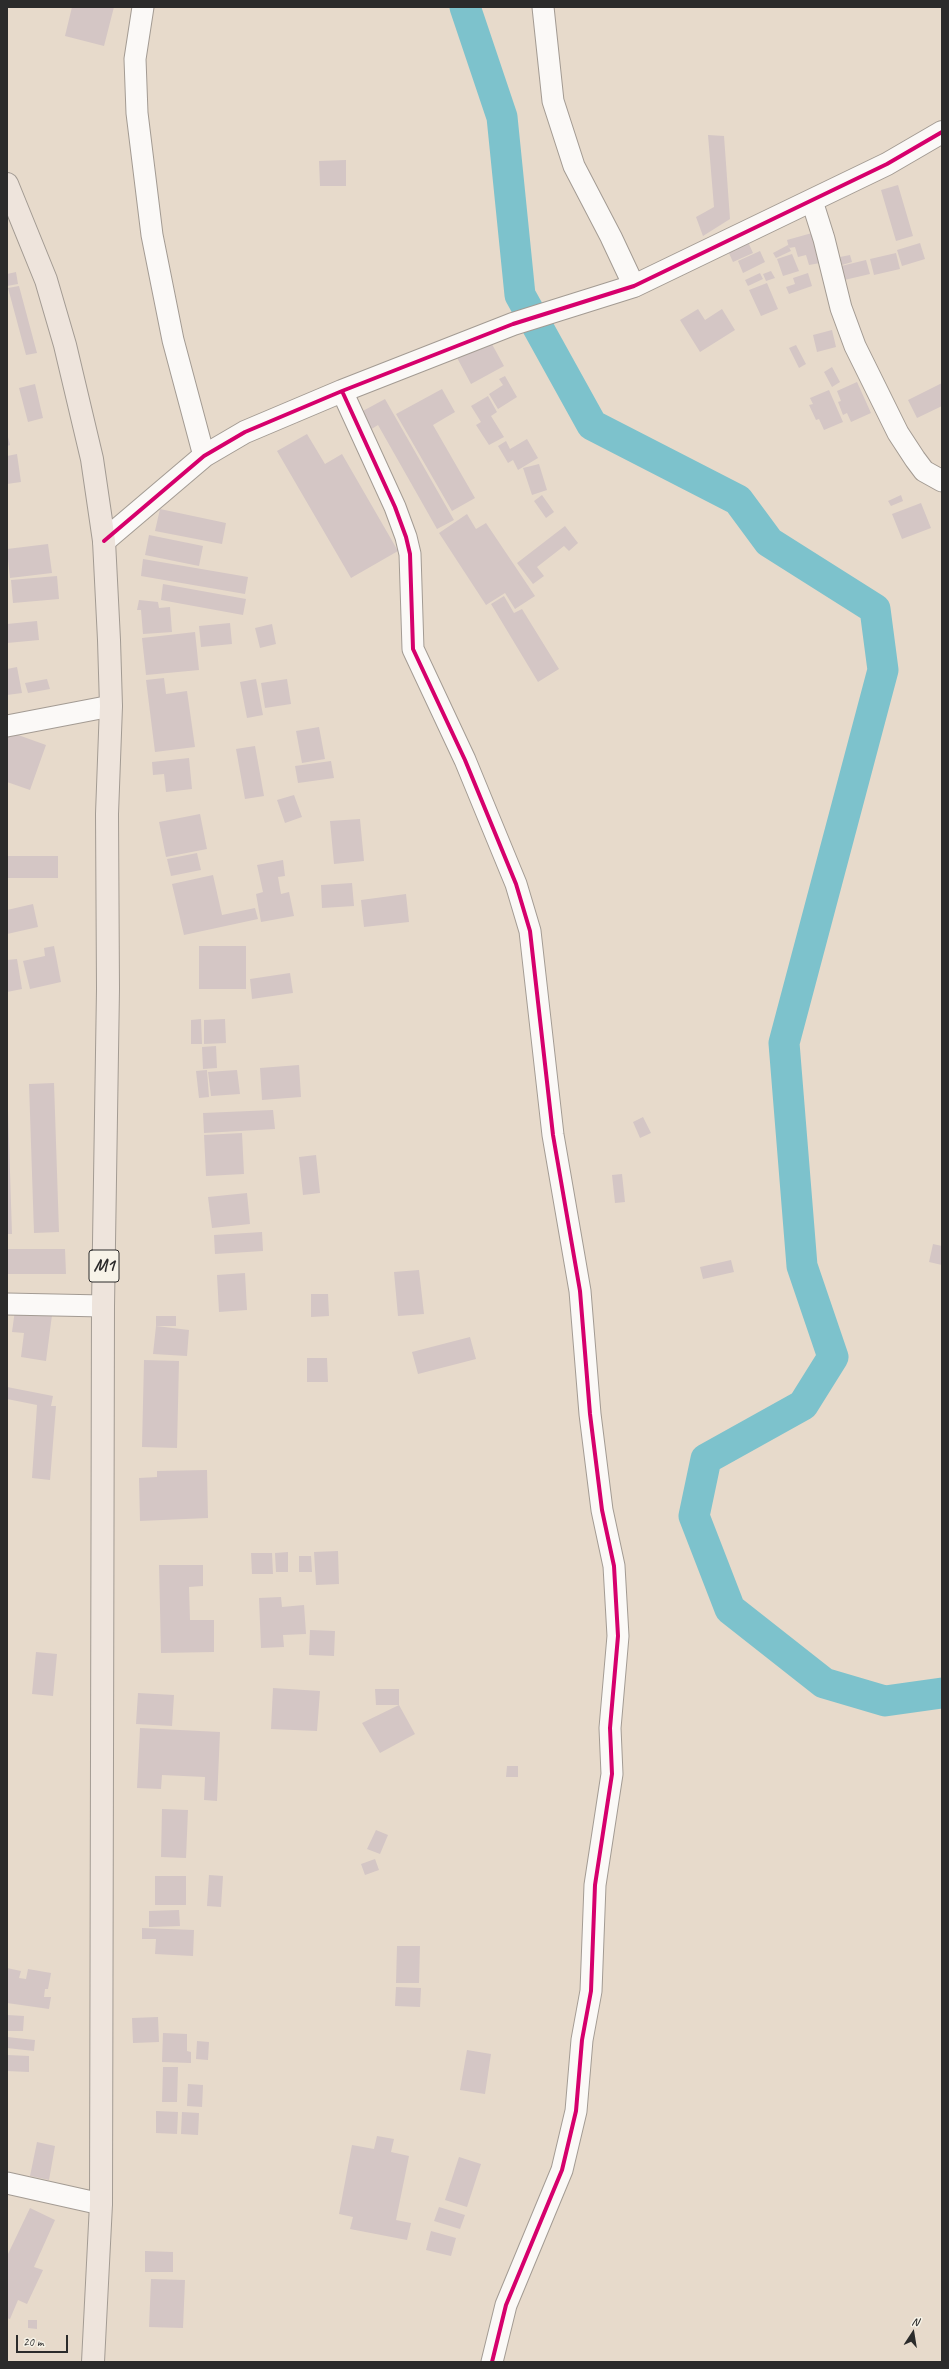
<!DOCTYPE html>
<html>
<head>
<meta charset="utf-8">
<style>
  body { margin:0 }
  #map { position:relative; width:949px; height:2369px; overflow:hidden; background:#e7dacb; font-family:Caveat,sans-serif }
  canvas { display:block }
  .frame { position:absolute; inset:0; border:8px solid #2b2b2b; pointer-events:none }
  .north { position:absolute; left:893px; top:2313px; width:40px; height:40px; -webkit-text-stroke:3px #f7f3e8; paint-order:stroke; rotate:12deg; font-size:11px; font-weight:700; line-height:16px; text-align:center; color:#2b2b2b }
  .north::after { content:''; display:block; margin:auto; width:14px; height:18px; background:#2b2b2b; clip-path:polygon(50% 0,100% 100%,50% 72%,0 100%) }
  .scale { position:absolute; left:16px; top:2335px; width:52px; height:18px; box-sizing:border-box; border:2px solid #2b2b2b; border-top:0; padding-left:5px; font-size:12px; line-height:14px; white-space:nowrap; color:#2b2b2b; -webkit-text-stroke:3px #f7f3e8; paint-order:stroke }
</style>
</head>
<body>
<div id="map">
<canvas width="949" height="2369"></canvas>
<div class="frame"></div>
<div class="north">N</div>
<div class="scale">20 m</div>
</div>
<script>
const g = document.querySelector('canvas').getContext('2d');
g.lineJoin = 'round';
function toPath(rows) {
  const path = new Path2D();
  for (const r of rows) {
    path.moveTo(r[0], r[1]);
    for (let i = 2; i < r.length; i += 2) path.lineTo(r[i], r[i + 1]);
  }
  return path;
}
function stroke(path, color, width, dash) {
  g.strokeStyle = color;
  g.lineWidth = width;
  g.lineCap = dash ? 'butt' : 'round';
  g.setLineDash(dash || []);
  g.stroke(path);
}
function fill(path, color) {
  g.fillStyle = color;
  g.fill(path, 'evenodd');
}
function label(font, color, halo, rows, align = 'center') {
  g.font = font + ' Caveat,sans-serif';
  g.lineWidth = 3;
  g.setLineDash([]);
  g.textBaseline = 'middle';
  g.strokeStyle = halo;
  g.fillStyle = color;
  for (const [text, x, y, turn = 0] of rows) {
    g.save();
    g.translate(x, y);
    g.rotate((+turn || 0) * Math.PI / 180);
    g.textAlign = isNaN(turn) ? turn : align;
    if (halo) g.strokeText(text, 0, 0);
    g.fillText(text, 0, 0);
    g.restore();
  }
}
stroke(toPath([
  [465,7,502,117,520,295,592,425,738,500,769,542,875,609,883,670,784,1043,802,1266,833,1357,803,1405,706,1459,694,1516,730,1609,824,1683,885,1701,942,1693]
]), '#7dc2cc', 31);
fill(toPath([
  [72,7,114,7,104,46,65,36],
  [708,135,724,136,730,219,703,236,696,217,714,207],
  [346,160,346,186,320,186,319,161],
  [898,185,913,236,896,241,881,190],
  [812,233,820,263,809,265,806,255,798,257,795,247,789,248,787,240],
  [748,242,753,253,733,262,728,251],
  [920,243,925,259,902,266,897,250],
  [788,245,791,251,776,258,773,253],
  [760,251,765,262,743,273,738,261],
  [896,253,900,269,874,275,870,259],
  [792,254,799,271,783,276,777,259],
  [850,255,852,262,842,265,840,257],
  [866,260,870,274,840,281,837,267],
  [771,271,775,278,766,281,763,274],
  [16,272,18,284,7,286,7,274],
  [760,273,763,279,748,286,745,280],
  [808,273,812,286,789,294,786,287,795,284,793,278],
  [767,283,778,309,761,316,749,290],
  [19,286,37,353,26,355,8,288],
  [698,309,705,320,722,309,735,330,700,352,680,320],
  [832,330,836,347,817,352,813,335],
  [488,337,504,366,471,384,455,354],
  [796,345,806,364,799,368,789,348],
  [832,367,840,382,832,387,824,372],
  [505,376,517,397,498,409,489,394,503,385,499,379],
  [857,382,871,413,851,422,847,413,843,415,838,402,841,401,837,391],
  [942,383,942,406,917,418,908,400],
  [35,384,43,418,28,422,19,388],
  [442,389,455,412,433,425,475,498,452,511,396,414],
  [829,390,843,422,824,430,819,419,816,420,809,405,813,404,810,398],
  [488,396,497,412,491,416,504,437,489,445,476,425,481,422,471,406],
  [385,399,454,520,437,529,378,425,370,430,361,412],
  [7,433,10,445,7,446],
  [307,434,325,464,342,454,398,551,351,578,277,451],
  [527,439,538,458,518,470,513,460,508,463,498,446,506,441,510,449],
  [17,454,21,482,7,484,7,456],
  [539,464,547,490,532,495,523,468],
  [542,495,554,512,546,518,534,501],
  [901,495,903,501,891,506,888,501],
  [921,503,931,528,902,539,892,514],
  [160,509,226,523,222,544,155,531],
  [467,514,476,529,486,523,535,596,515,609,505,593,486,605,439,533],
  [565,526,578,543,569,551,564,546,537,567,544,576,533,584,517,563],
  [149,535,203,546,199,566,145,555],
  [48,544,52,573,10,578,7,549],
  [143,559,248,577,245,594,141,576],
  [57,576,59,599,13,603,11,580],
  [163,584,246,599,243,615,161,600],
  [504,596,514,613,522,609,559,669,538,682,491,604],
  [139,600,158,602,159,608,170,607,172,632,143,634,141,610,137,610],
  [37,621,39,640,7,643,7,624],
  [230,623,232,644,201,647,199,626],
  [272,624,276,644,260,648,255,628],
  [195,632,199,670,146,675,142,638],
  [17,667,22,693,7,695,7,669],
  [164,678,166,694,187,691,195,747,155,752,146,680],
  [47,679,50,689,28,693,25,683],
  [256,679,263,715,247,718,240,682],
  [287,679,291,704,265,708,261,683],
  [319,727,325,759,302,763,296,731],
  [7,731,46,745,30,790,7,782],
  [255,746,264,796,245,799,236,749],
  [189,758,192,789,166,792,164,774,153,775,152,762],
  [331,761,334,778,298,783,295,766],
  [294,795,302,817,285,823,277,800],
  [200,814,207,849,166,857,159,822],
  [360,819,364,861,334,864,330,821],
  [197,853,201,870,171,876,167,859],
  [7,856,58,856,58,878,7,878],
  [283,860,285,876,278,877,281,894,289,892,294,916,261,922,256,894,263,892,257,865],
  [213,875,222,915,255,908,258,919,184,935,172,884],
  [352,883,354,906,322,908,321,885],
  [406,894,409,922,364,927,361,900],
  [33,904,38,927,7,934,7,910],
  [54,946,61,982,30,989,23,961,45,956,44,948],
  [199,946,246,946,246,989,199,989],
  [17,959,22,989,7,992,7,960],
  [290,973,293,993,252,999,250,979],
  [201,1019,202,1044,191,1044,191,1020],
  [225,1019,226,1043,204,1044,204,1020],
  [216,1046,217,1068,203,1069,202,1047],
  [299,1065,301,1097,262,1100,260,1068],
  [207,1070,209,1097,199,1098,196,1071],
  [237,1070,240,1094,211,1096,208,1072],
  [54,1083,59,1232,34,1233,29,1084],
  [7,1110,8,1110,12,1234,7,1234],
  [273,1110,275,1129,204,1133,203,1113],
  [643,1117,651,1133,640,1138,633,1122],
  [242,1133,244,1174,206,1176,204,1135],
  [316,1155,320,1193,303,1195,299,1157],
  [622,1174,625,1202,615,1203,612,1175],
  [247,1193,250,1224,212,1228,208,1197],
  [262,1232,263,1251,215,1254,214,1235],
  [933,1244,942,1246,942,1265,929,1262],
  [7,1249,65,1249,66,1274,7,1274],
  [731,1260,734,1272,703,1279,700,1267],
  [419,1270,424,1314,398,1316,394,1272],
  [245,1273,247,1310,219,1312,217,1275],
  [311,1294,328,1294,329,1316,311,1317],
  [15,1310,52,1315,46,1361,21,1357,24,1333,12,1332],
  [156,1316,176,1316,176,1326,156,1326],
  [156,1326,189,1330,187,1356,153,1354],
  [470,1337,476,1359,418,1374,412,1352],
  [307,1358,327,1358,328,1382,307,1382],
  [144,1360,179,1361,177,1448,142,1447],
  [7,1387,53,1396,51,1406,56,1406,50,1480,32,1478,37,1405,7,1399],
  [207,1470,208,1518,140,1521,139,1478,157,1477,157,1471],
  [338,1551,339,1584,316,1585,314,1552],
  [288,1552,288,1572,276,1572,275,1553],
  [251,1553,272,1553,273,1574,252,1574],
  [299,1556,311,1556,312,1572,299,1572],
  [159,1565,203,1565,203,1586,189,1587,190,1620,214,1620,214,1652,161,1653],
  [281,1597,282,1607,304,1605,306,1634,283,1635,284,1647,261,1648,259,1598],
  [310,1630,335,1631,334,1656,309,1655],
  [36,1652,57,1654,53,1696,32,1694],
  [273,1688,320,1691,317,1731,271,1729],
  [375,1689,399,1689,399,1705,415,1734,380,1753,362,1723,399,1705,376,1705],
  [138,1693,174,1695,172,1726,136,1724],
  [140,1728,220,1732,217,1801,204,1800,205,1777,162,1775,161,1789,137,1788],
  [507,1766,518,1766,518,1777,506,1777],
  [162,1809,188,1810,186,1858,161,1857],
  [376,1830,388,1835,380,1854,367,1849],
  [375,1859,379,1870,365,1875,361,1864],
  [209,1875,223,1876,221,1907,207,1906],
  [155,1876,186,1876,186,1905,155,1905],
  [179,1910,180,1926,149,1927,149,1911],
  [142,1928,194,1930,193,1956,155,1954,156,1939,142,1939],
  [397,1946,420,1946,419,1983,396,1983],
  [7,1968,21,1971,19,1978,26,1979,28,1969,51,1973,48,1989,45,1989,44,1997,51,1997,49,2009,7,2003],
  [396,1987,421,1988,420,2007,395,2006],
  [7,2015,24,2016,23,2031,7,2031],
  [158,2017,159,2042,133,2043,132,2018],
  [163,2033,187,2034,187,2051,191,2052,191,2063,162,2062],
  [7,2037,35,2040,34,2051,7,2048],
  [197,2041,209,2042,208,2060,196,2059],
  [467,2050,491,2054,485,2094,460,2090],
  [7,2055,29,2056,29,2072,7,2071],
  [163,2067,178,2067,177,2102,162,2102],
  [188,2084,203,2085,202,2107,187,2106],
  [156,2111,178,2112,177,2134,156,2133],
  [182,2112,199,2113,198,2135,181,2134],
  [377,2136,394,2139,391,2152,409,2156,396,2220,411,2223,407,2240,350,2229,353,2217,339,2214,352,2145,374,2149],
  [37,2142,55,2146,49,2180,30,2176],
  [459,2157,481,2164,467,2207,445,2200],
  [439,2207,465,2215,460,2229,434,2221],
  [30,2208,55,2220,34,2267,43,2270,27,2304,18,2300,10,2319,7,2318,7,2256],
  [431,2231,456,2238,451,2256,426,2250],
  [145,2251,173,2252,173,2272,145,2272],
  [151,2279,185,2280,183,2328,149,2327],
  [28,2320,37,2320,37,2329,28,2328]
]), '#d4c6c5');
const minor = toPath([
  [143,7,135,59,137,113,152,235,173,340,204,456],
  [543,7,553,101,574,166,611,237,634,286],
  [812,201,824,239,841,308,855,346,898,433,915,459,924,471,942,481],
  [342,391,395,507,406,537,410,554,413,649,465,760,516,884,530,931,553,1135,580,1291,590,1414,602,1510,614,1566,618,1636,610,1728,612,1774,595,1885,591,1991,582,2040,576,2111,562,2170,506,2305,492,2362],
  [7,726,111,706],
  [7,1304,103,1306],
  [7,2183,101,2204]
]);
const tertiary = toPath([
  [104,541,204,456,245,432,342,391,513,324,634,286,887,164,942,132]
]);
const trunk = toPath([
  [7,184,46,280,65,345,92,459,104,541,109,640,111,706,107,814,108,989,103,1306,101,2204,93,2362]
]);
stroke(minor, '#a39b93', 23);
stroke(tertiary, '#a39b93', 24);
stroke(trunk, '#a39b93', 24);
stroke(minor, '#fbf9f7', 21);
stroke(tertiary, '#fbf9f7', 22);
stroke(trunk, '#eee4dc', 22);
stroke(toPath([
  [342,391,395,507,406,537,410,554,413,649,465,760,516,884,530,931,553,1135,580,1291,590,1414,602,1510,614,1566,618,1636,610,1728,612,1774,595,1885,591,1991,582,2040,576,2111,562,2170,506,2305,492,2362],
  [104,541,204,456,245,432,342,391,513,324,634,286,887,164,942,132]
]), '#d6006c', 4);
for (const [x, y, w] of [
  [104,1266,30]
]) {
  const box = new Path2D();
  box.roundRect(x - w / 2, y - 16, w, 32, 3);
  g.fillStyle = '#f7f3e8';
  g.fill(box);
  stroke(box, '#2b2b2b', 1);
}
label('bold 18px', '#2b2b2b', null, [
  ["M1",104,1266]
]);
</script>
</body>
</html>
